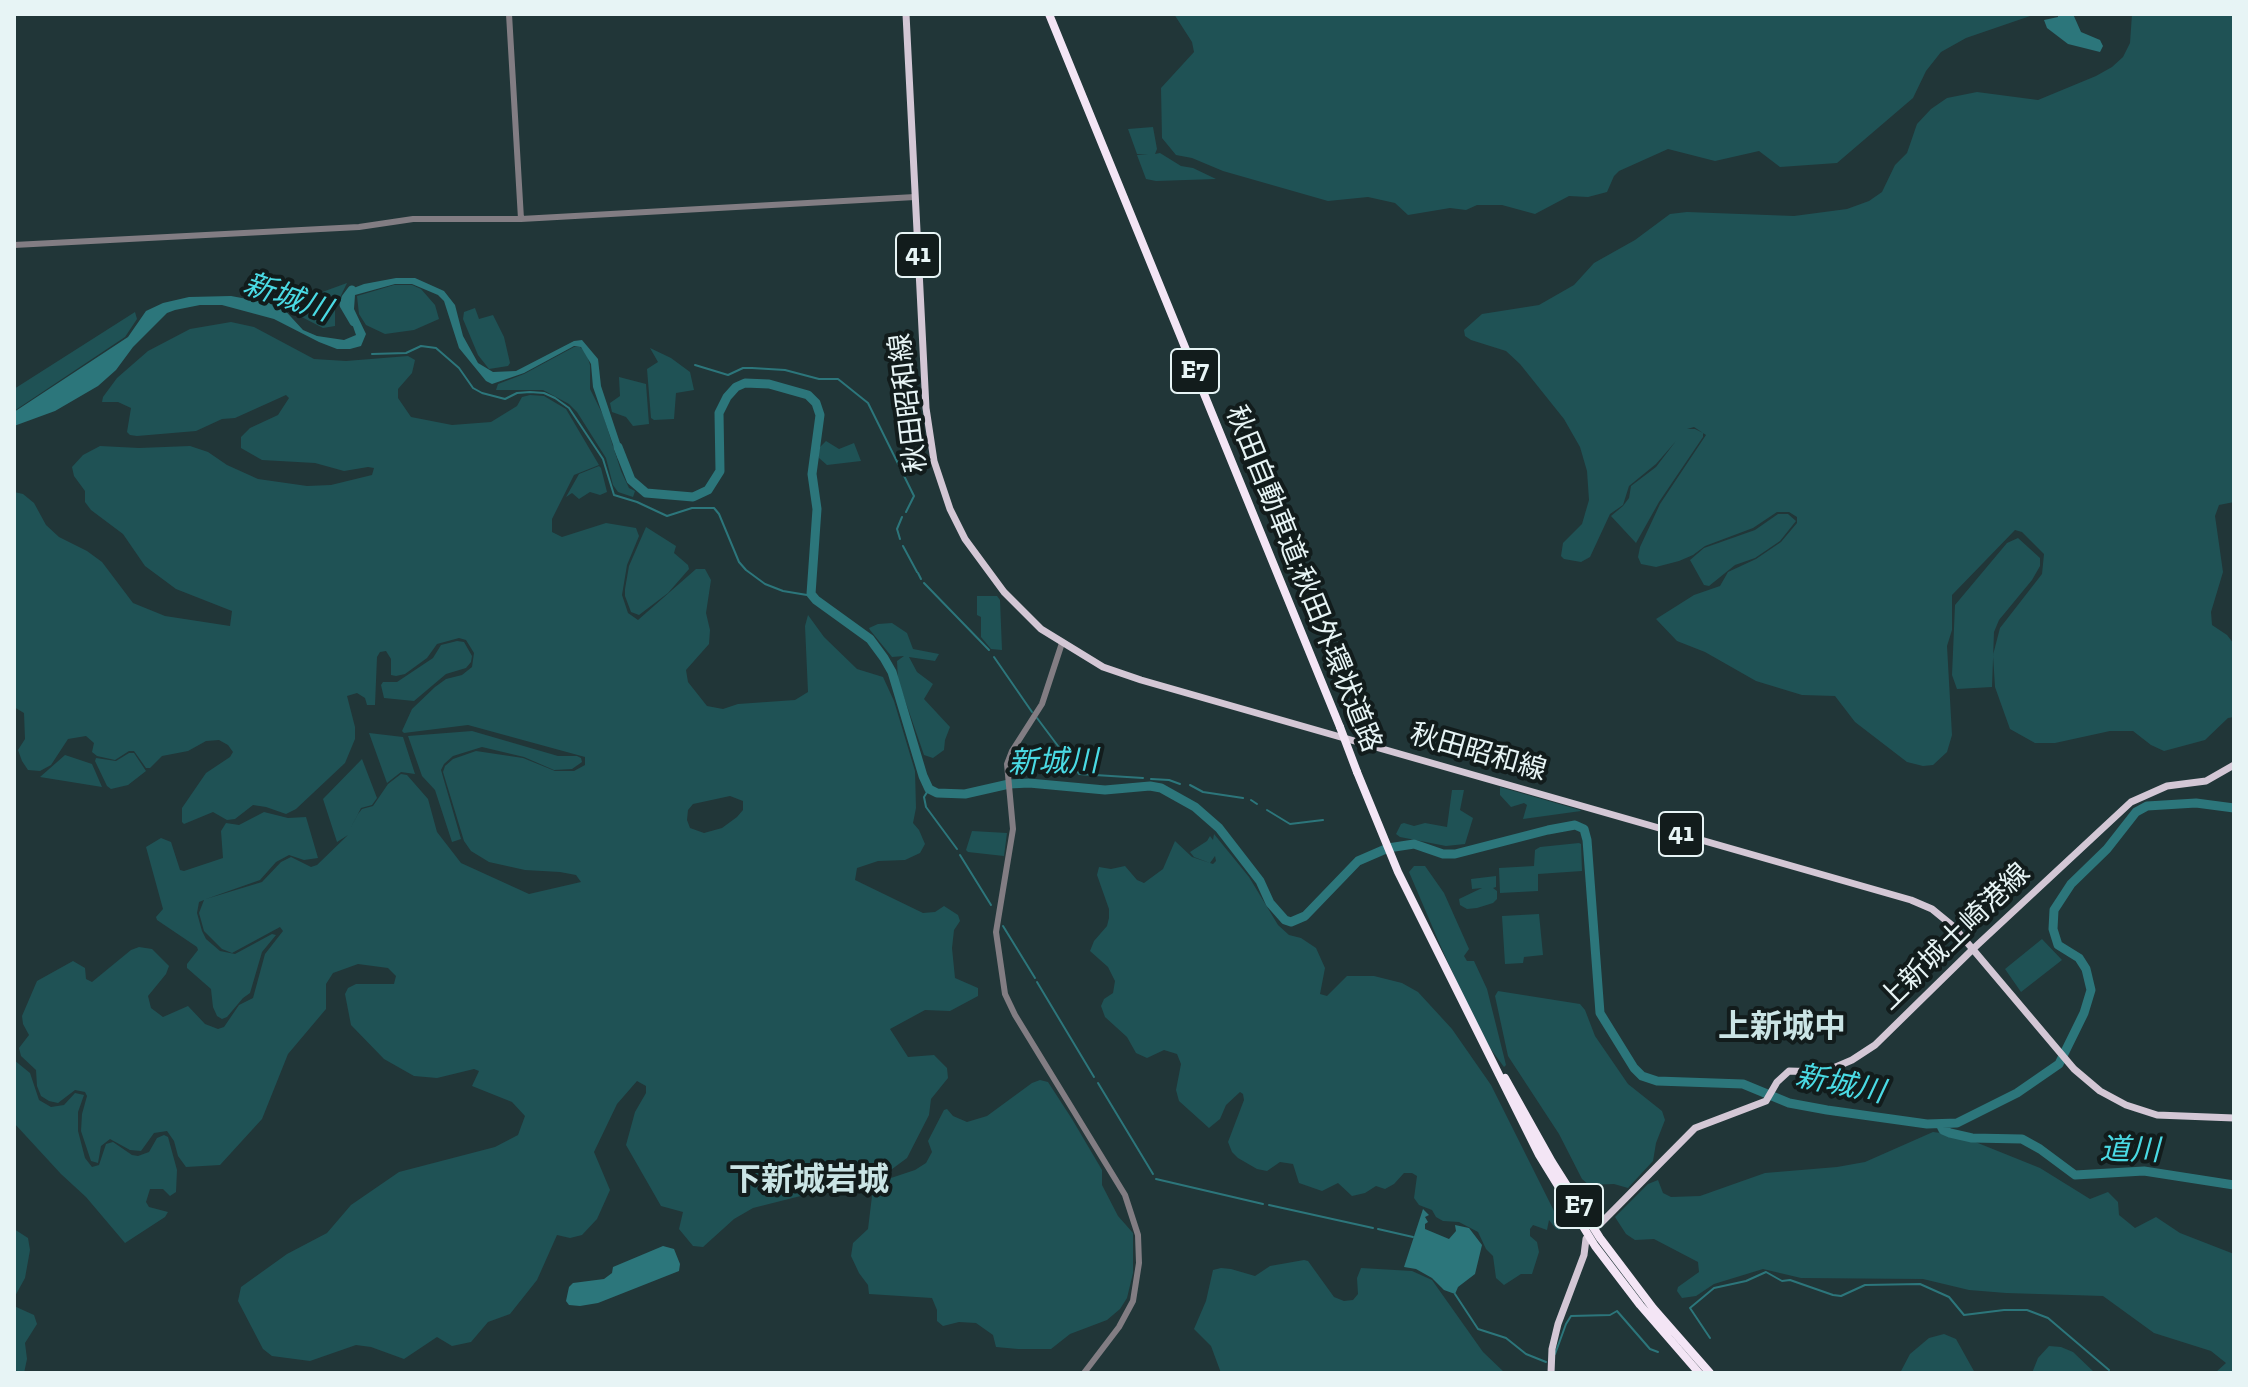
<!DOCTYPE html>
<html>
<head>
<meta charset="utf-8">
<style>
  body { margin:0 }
  #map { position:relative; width:2248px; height:1387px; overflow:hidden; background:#213638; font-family:"Zilla Slab",serif }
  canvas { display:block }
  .frame { position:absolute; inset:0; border:16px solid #e7f4f5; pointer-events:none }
</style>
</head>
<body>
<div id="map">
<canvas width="2248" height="1387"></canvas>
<div class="frame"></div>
</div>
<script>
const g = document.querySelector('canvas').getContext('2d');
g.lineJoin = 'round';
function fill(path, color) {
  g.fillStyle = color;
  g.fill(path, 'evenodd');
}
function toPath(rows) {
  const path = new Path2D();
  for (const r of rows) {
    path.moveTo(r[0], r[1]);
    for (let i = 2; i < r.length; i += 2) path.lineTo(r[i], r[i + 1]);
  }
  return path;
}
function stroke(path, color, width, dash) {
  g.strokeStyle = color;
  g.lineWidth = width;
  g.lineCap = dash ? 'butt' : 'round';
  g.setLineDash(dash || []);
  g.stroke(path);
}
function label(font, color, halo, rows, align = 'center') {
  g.font = font + ' "Zilla Slab","Noto Sans JP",serif';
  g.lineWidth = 8;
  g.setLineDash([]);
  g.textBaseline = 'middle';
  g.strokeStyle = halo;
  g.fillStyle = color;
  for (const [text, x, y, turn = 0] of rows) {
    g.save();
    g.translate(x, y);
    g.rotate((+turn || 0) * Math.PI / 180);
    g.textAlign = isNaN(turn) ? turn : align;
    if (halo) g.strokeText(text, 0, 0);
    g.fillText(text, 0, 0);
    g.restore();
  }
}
fill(toPath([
  [1174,14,2036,14,1966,38,1941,52,1926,71,1913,98,1837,163,1780,167,1759,151,1715,161,1668,149,1619,171,1614,176,1607,192,1588,197,1569,196,1535,214,1502,205,1477,205,1466,210,1450,208,1408,215,1395,203,1368,197,1328,201,1223,171,1192,158,1176,155,1162,138,1161,88,1194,52,1192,42],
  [2132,14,2234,14,2234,502,2219,505,2215,516,2223,572,2211,612,2212,625,2227,635,2234,644,2234,717,2228,718,2205,740,2164,751,2151,745,2133,731,2110,731,2055,743,2035,743,2010,729,1995,687,1993,655,2000,628,2042,574,2044,554,2022,532,2015,530,1952,595,1952,630,1947,646,1952,735,1947,752,1933,765,1923,766,1907,762,1855,722,1835,696,1802,695,1756,681,1705,652,1677,641,1656,619,1694,595,1720,586,1728,572,1756,559,1781,542,1797,523,1797,517,1789,512,1777,512,1753,528,1705,546,1693,555,1679,561,1656,567,1641,564,1638,557,1640,547,1660,504,1706,435,1694,427,1687,429,1695,429,1703,433,1703,437,1659,502,1636,543,1611,516,1623,506,1629,498,1631,486,1656,467,1676,441,1656,464,1629,486,1623,505,1610,514,1590,557,1581,562,1564,559,1561,556,1563,543,1582,524,1589,500,1587,471,1580,447,1564,419,1520,364,1506,351,1471,340,1465,336,1464,330,1482,314,1539,305,1574,285,1594,263,1635,240,1670,214,1687,212,1794,216,1847,209,1869,201,1882,192,1895,165,1907,153,1917,124,1931,109,1947,98,1977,92,2038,100,2096,76,2112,67,2123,57,2130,43],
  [1153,127,1157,149,1155,154,1160,153,1181,166,1193,168,1216,179,1156,181,1146,179,1137,155,1148,154,1137,154,1128,129],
  [347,283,335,308,335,326,323,328,294,313,292,303],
  [394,285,412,285,421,289,435,305,439,319,414,330,385,334,366,325,359,314,357,296],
  [475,308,479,319,493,315,504,337,510,363,508,366,489,369,478,355,463,319,464,312],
  [135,312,137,319,125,337,14,411,14,389],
  [231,322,254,327,314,359,346,361,408,356,415,360,412,373,398,389,398,398,411,417,452,425,491,422,517,406,522,397,530,395,544,396,566,409,599,465,574,475,552,519,552,532,562,537,606,523,636,528,639,536,627,565,622,595,628,613,638,620,696,569,705,569,711,580,706,613,710,630,709,644,686,670,688,682,707,706,723,709,738,704,795,700,808,692,805,626,808,615,824,637,857,669,883,677,894,701,915,771,916,808,913,823,919,830,925,844,920,853,905,860,878,861,857,868,855,880,923,913,935,912,944,906,958,915,960,921,954,930,952,948,955,978,978,988,978,996,950,1011,925,1010,890,1029,908,1057,934,1055,947,1068,948,1078,931,1099,929,1115,907,1158,884,1175,753,1208,734,1219,703,1247,693,1246,679,1229,683,1212,661,1206,626,1145,635,1112,646,1093,646,1086,637,1081,617,1104,594,1152,610,1190,597,1219,582,1235,570,1238,557,1235,537,1280,510,1314,488,1322,471,1342,452,1346,437,1337,404,1359,371,1347,356,1345,310,1361,272,1356,263,1349,238,1301,241,1287,287,1254,327,1233,351,1205,399,1172,495,1147,518,1135,525,1116,512,1102,472,1086,479,1071,474,1069,437,1078,414,1076,384,1059,351,1025,345,994,348,988,356,984,394,984,396,976,388,968,358,964,333,973,326,984,326,1009,288,1054,262,1119,220,1165,186,1167,178,1156,174,1141,167,1131,154,1133,141,1151,130,1150,110,1139,101,1146,98,1163,91,1161,81,1131,82,1114,87,1096,85,1092,75,1090,58,1103,49,1101,41,1096,37,1086,36,1070,21,1056,19,1048,29,1035,23,1024,22,1016,37,981,73,961,85,968,86,979,92,982,131,950,139,947,152,949,169,966,166,974,148,996,151,1008,163,1017,188,1006,205,1024,218,1029,224,1027,239,1005,253,998,265,954,283,931,280,927,232,953,222,949,204,931,199,913,204,900,199,902,197,913,202,931,206,939,220,951,235,954,272,934,276,935,262,952,250,993,243,998,227,1017,222,1019,217,1016,213,1007,211,989,187,968,187,964,198,950,197,947,157,920,156,917,163,909,146,847,161,838,171,842,180,870,184,871,223,858,221,831,226,823,239,825,264,812,288,818,306,817,318,858,304,860,289,855,276,862,260,880,206,899,262,882,281,862,291,857,311,867,317,865,348,835,337,842,323,799,362,759,377,798,372,805,361,808,349,831,358,814,362,809,373,806,388,784,401,774,407,775,428,799,437,832,461,863,529,894,581,882,576,875,560,872,525,870,489,862,471,851,464,841,443,772,445,766,453,759,476,751,523,758,555,771,574,771,585,765,585,757,468,725,404,733,402,731,412,709,435,687,446,679,462,675,472,667,474,653,466,640,459,638,437,644,427,658,405,674,396,676,391,675,391,659,386,651,380,652,377,657,375,705,367,705,365,698,357,693,347,696,355,727,355,739,345,763,296,809,286,814,266,807,253,805,235,819,227,820,213,812,184,824,182,822,182,808,206,773,230,757,233,752,228,745,219,740,206,741,188,751,162,756,150,768,146,768,134,751,129,751,115,760,97,756,92,752,94,743,86,736,68,739,51,765,40,771,28,770,22,761,18,750,25,739,24,713,14,707,14,492,23,494,34,503,46,525,59,537,87,551,102,562,133,603,165,616,230,626,232,611,176,589,145,566,123,534,91,510,85,502,85,491,74,476,72,467,83,455,100,446,139,448,190,446,208,452,227,465,258,479,307,486,331,485,372,475,374,468,368,467,344,471,315,463,262,460,241,448,241,437,250,428,278,415,289,398,286,395,235,418,222,419,196,431,137,436,130,435,127,432,131,408,118,402,102,402,103,397,117,378,148,351,190,329],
  [730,796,743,801,743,810,737,817,722,828,704,833,690,828,687,820,688,810,693,804],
  [574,347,580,347,586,352,590,365,590,389,603,415,621,471,629,488,635,491,633,497,618,492,613,485,606,458,577,412,569,404,543,390,496,390,498,384,524,374],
  [650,348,671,358,690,372,694,390,676,393,674,419,654,420,651,418,647,369,658,362],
  [619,377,646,384,649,424,633,426,626,417,612,412,610,403,620,396],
  [826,441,839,449,854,443,861,461,827,465,819,458,819,448],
  [599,466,601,468,607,492,600,495,590,492,579,499,572,493,566,497,579,474],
  [1778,514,1788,514,1796,521,1780,541,1755,558,1735,565,1709,586,1704,585,1690,560,1704,548,1755,530],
  [646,527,676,546,674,553,688,565,689,569,668,593,639,615,631,612,625,596,625,589,629,566],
  [2018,538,2040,558,2040,566,2032,580,1999,620,1994,632,1992,687,1957,689,1952,675,1955,605,2007,543],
  [977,596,997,596,1000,600,1002,650,991,649,981,637,981,617,977,615],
  [892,623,907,633,913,649,939,654,935,661,909,657,917,672,933,684,924,699,950,727,945,740,944,750,933,758,924,755,898,680,897,661,904,656,892,657,870,630,869,628,878,624],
  [457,641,464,642,472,656,471,662,466,668,446,674,414,701,384,698,381,685,383,682,397,682,433,658,441,645],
  [472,731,558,756,577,756,581,758,582,762,572,769,554,770,524,757,482,747,453,756,444,764,441,770,461,839,452,842,435,790,422,776,408,736],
  [369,733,403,737,415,774,401,772,387,783],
  [129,753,134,753,146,771,128,785,111,789,107,786,95,761,96,758,116,761],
  [65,755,92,764,102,787,40,777],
  [1500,787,1580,810,1581,811,1523,819,1527,805,1524,803,1511,807,1500,795],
  [1452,790,1464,790,1460,810,1473,818,1465,844,1446,846,1400,837,1396,834,1401,824,1404,823,1414,826,1425,823,1447,827],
  [972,831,1007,833,1004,856,968,852,966,850],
  [1214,834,1249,877,1278,925,1289,935,1301,938,1316,948,1325,968,1320,994,1327,996,1347,976,1374,976,1402,983,1418,992,1452,1029,1491,1085,1561,1225,1560,1230,1556,1229,1549,1220,1547,1230,1533,1225,1530,1229,1530,1236,1537,1242,1539,1252,1532,1274,1521,1274,1504,1285,1496,1278,1493,1256,1486,1249,1478,1232,1459,1222,1443,1221,1436,1217,1432,1210,1419,1205,1414,1198,1417,1176,1412,1173,1404,1173,1394,1184,1385,1189,1376,1186,1365,1193,1352,1196,1338,1183,1322,1191,1299,1183,1293,1164,1280,1162,1267,1171,1257,1169,1238,1158,1232,1152,1228,1142,1244,1100,1243,1094,1240,1092,1226,1105,1220,1119,1209,1128,1179,1101,1176,1090,1181,1064,1177,1054,1164,1050,1147,1058,1136,1053,1127,1037,1105,1017,1101,1006,1104,999,1113,993,1115,981,1108,967,1090,951,1094,941,1107,926,1109,918,1109,909,1097,875,1099,867,1111,869,1125,866,1137,880,1144,883,1163,869,1175,841,1192,857,1213,864,1216,861,1215,856,1210,863,1194,857,1190,852,1207,841,1210,836,1213,840],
  [1579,843,1581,844,1582,871,1538,874,1538,891,1500,893,1499,868,1534,866,1535,850,1540,847],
  [1414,866,1425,866,1444,893,1469,949,1464,956,1467,961,1474,961,1487,989,1506,1065,1504,1067,1490,1048,1470,1011,1441,947,1409,872],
  [1496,876,1496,887,1493,888,1497,891,1497,899,1493,903,1477,908,1467,909,1460,905,1459,899,1482,888,1472,889,1471,879],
  [1539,914,1543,955,1524,957,1523,963,1505,964,1502,916],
  [2042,939,2062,960,2021,992,2005,969],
  [1498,991,1580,1004,1585,1010,1595,1036,1628,1084,1662,1111,1665,1120,1656,1143,1653,1161,1628,1188,1614,1184,1589,1185,1582,1179,1559,1134,1508,1056,1495,996],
  [14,1060,30,1073,39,1100,51,1107,64,1105,75,1093,84,1095,78,1112,78,1131,85,1158,92,1167,99,1165,106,1144,113,1142,132,1155,138,1156,149,1152,157,1138,164,1135,168,1137,177,1170,176,1192,170,1196,163,1189,150,1189,146,1202,149,1207,168,1212,165,1217,125,1243,86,1197,61,1174,14,1123],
  [1040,1080,1048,1082,1072,1119,1102,1170,1102,1185,1118,1216,1133,1233,1133,1273,1127,1298,1120,1309,1107,1320,1070,1334,1051,1349,1018,1349,996,1347,993,1335,976,1323,959,1322,943,1326,937,1321,937,1310,932,1298,869,1294,868,1285,859,1273,851,1256,853,1243,868,1229,872,1196,876,1188,891,1178,915,1170,926,1163,932,1152,928,1141,944,1110,947,1109,953,1116,967,1122,987,1116,1032,1083],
  [1933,1132,1958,1135,2040,1168,2090,1199,2108,1192,2118,1202,2119,1215,2135,1228,2156,1217,2180,1233,2234,1254,2234,1373,2215,1373,2226,1363,2211,1351,2154,1333,2103,1296,2006,1293,1969,1290,1923,1279,1801,1278,1763,1269,1714,1284,1696,1296,1682,1298,1677,1291,1678,1287,1699,1272,1698,1262,1654,1239,1635,1240,1626,1234,1615,1217,1648,1184,1658,1180,1663,1193,1671,1197,1700,1196,1765,1173,1837,1167,1865,1162],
  [14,1229,28,1238,30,1250,25,1278,14,1298],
  [1304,1260,1308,1261,1334,1297,1344,1301,1353,1300,1358,1294,1357,1278,1361,1268,1412,1271,1432,1280,1483,1352,1505,1373,1221,1373,1211,1346,1194,1329,1206,1301,1213,1270,1221,1268,1231,1269,1255,1276,1270,1266],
  [14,1306,34,1315,37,1324,25,1343,27,1359,24,1373,14,1373],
  [1944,1334,1956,1339,1975,1373,1900,1373,1910,1354,1929,1338],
  [2049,1346,2061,1347,2073,1352,2095,1373,2032,1373,2038,1358]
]), '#1f5255');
fill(toPath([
  [2058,14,2073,14,2081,32,2100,40,2103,46,2100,52,2068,44,2047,28,2044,20,2058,17],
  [396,278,415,278,444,291,455,305,463,336,478,363,493,372,516,371,574,341,582,340,598,359,601,386,625,458,618,459,593,387,591,364,581,347,574,346,524,373,492,384,486,381,459,348,444,301,438,295,412,284,395,284,355,295,354,309,366,334,361,346,350,349,337,349,319,342,274,319,222,305,200,305,175,310,167,313,133,347,116,370,98,386,55,411,14,426,14,412,128,337,146,311,163,303,189,297,231,296,280,305,303,330,317,336,344,340,356,335,346,306,345,296,351,289,364,284],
  [1423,1209,1429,1215,1425,1217,1428,1222,1425,1224,1425,1229,1449,1239,1456,1231,1455,1225,1469,1228,1482,1245,1475,1274,1458,1287,1455,1294,1444,1290,1432,1278,1416,1269,1404,1267],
  [663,1246,674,1249,680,1264,679,1271,598,1303,580,1306,569,1305,566,1301,569,1287,573,1283,604,1279,612,1273,613,1267]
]), '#2c767b');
stroke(toPath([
  [372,354,406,353,421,346,436,348,459,368,473,388,482,393,505,399,517,393,530,392,544,393,555,398,569,408,603,459,614,495,637,502,667,516,692,508,714,508,719,514,739,562,746,570,765,584,783,591,813,596],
  [695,365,728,375,743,368,752,368,785,370,819,379,838,379,868,403,914,496,906,512],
  [900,539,897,529,902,517],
  [903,546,917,572],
  [918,573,921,579],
  [924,583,989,650],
  [994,657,1032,712],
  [1037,718,1079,774,1143,778],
  [1151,779,1169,780,1180,784],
  [1190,785,1203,792,1243,798],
  [929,789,924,797,926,807,957,849],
  [1251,800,1257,804],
  [1267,810,1290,824,1323,820],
  [960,855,991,905],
  [1003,926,1035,978],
  [1037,982,1094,1077],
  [1098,1083,1153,1174],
  [1156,1179,1263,1204],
  [1269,1205,1373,1228],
  [1378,1229,1413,1237],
  [1455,1294,1478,1329,1506,1338,1526,1354,1546,1362],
  [1710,1338,1690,1308,1714,1288,1746,1281,1766,1272,1782,1281,1790,1280,1833,1295,1841,1296,1865,1285,1920,1284,1949,1297,1964,1315,2004,1310,2027,1310,2048,1318,2109,1370],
  [1555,1354,1566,1324,1571,1316,1610,1315,1617,1311,1650,1349,1658,1352]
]), '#2c767b', 2);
stroke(toPath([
  [352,290,346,298,344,305,354,322],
  [618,447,631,480,646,493,693,497,708,490,720,471,719,413,727,397,736,387,745,383,769,384,808,395,816,403,820,415,812,474,817,509,811,594,816,600,870,639,884,658,892,672,923,776,929,789,937,793,965,794,1009,784,1029,783,1105,790,1150,786,1161,788,1195,807,1219,828,1260,881,1270,903,1285,920,1291,922,1305,916,1358,861,1388,848,1414,844,1443,854,1455,854,1548,830,1575,825,1584,829,1587,840,1600,1013,1634,1068,1642,1076,1657,1081,1743,1084,1789,1103,1827,1110,1927,1124,1957,1123,2017,1093,2059,1064,2084,1013,2091,990,2086,969,2079,958,2058,945,2053,929,2054,910,2071,884,2107,849,2136,812,2147,806,2196,803,2234,808],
  [1941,1126,1943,1130,1950,1133,1972,1138,2022,1139,2040,1149,2075,1175,2144,1171,2234,1185]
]), '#2c767b', 9);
stroke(toPath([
  [509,14,521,219],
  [14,245,359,227,413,219,521,219,915,197],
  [1062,643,1042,704,1012,751,1007,764,1013,829,996,932,1005,994,1015,1015,1125,1195,1138,1235,1139,1263,1133,1301,1119,1327,1084,1373]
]), '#827d83', 6);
stroke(toPath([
  [906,14,926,408,934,461,950,509,965,539,1004,592,1041,629,1103,667,1141,680,1911,900,1932,909,1954,927,2074,1069,2100,1091,2126,1105,2157,1115,2234,1118],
  [1600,1224,1695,1128,1766,1101,1777,1082,1789,1071,1824,1072,1852,1060,1875,1045,1973,949,2131,802,2167,786,2206,781,2234,765],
  [1551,1373,1552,1349,1558,1324,1584,1255,1586,1239]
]), '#d3c7d5', 7);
stroke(toPath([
  [1049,14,1340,727],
  [1357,772,1398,872,1539,1155,1595,1246,1640,1305,1699,1373],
  [1505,1078,1552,1162,1600,1238,1653,1308,1710,1373]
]), '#f3e5f5', 8);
stroke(toPath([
  [1340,727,1357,772]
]), '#f3e5f5', 8);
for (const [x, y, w] of [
  [918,255,44],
  [1195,371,48],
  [1681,834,44],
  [1579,1206,48]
]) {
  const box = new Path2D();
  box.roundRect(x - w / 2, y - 22, w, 44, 6);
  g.fillStyle = '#121c1c';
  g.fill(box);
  stroke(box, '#e7f4f5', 2);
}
label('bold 26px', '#e7f4f5', null, [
  ["41",918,255],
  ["E7",1195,371],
  ["41",1681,834],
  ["E7",1579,1206]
]);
label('28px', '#e7f4f5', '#121c1c', [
  ["秋田昭和線",909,403,-97],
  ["秋田自動車道;秋田外環状道路",1303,579,68],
  ["秋田昭和線",1478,753,16],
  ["上新城土崎港線",1955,937,-44]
]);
label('italic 30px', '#4adae4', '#121c1c', [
  ["新城川",287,298,19],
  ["新城川",1053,763,-1],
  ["新城川",1840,1085,11],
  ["道川",2130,1151,1]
]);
label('bold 32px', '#cae4e5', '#121c1c', [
  ["上新城中",1782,1028],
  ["下新城岩城",809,1181]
]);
</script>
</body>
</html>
